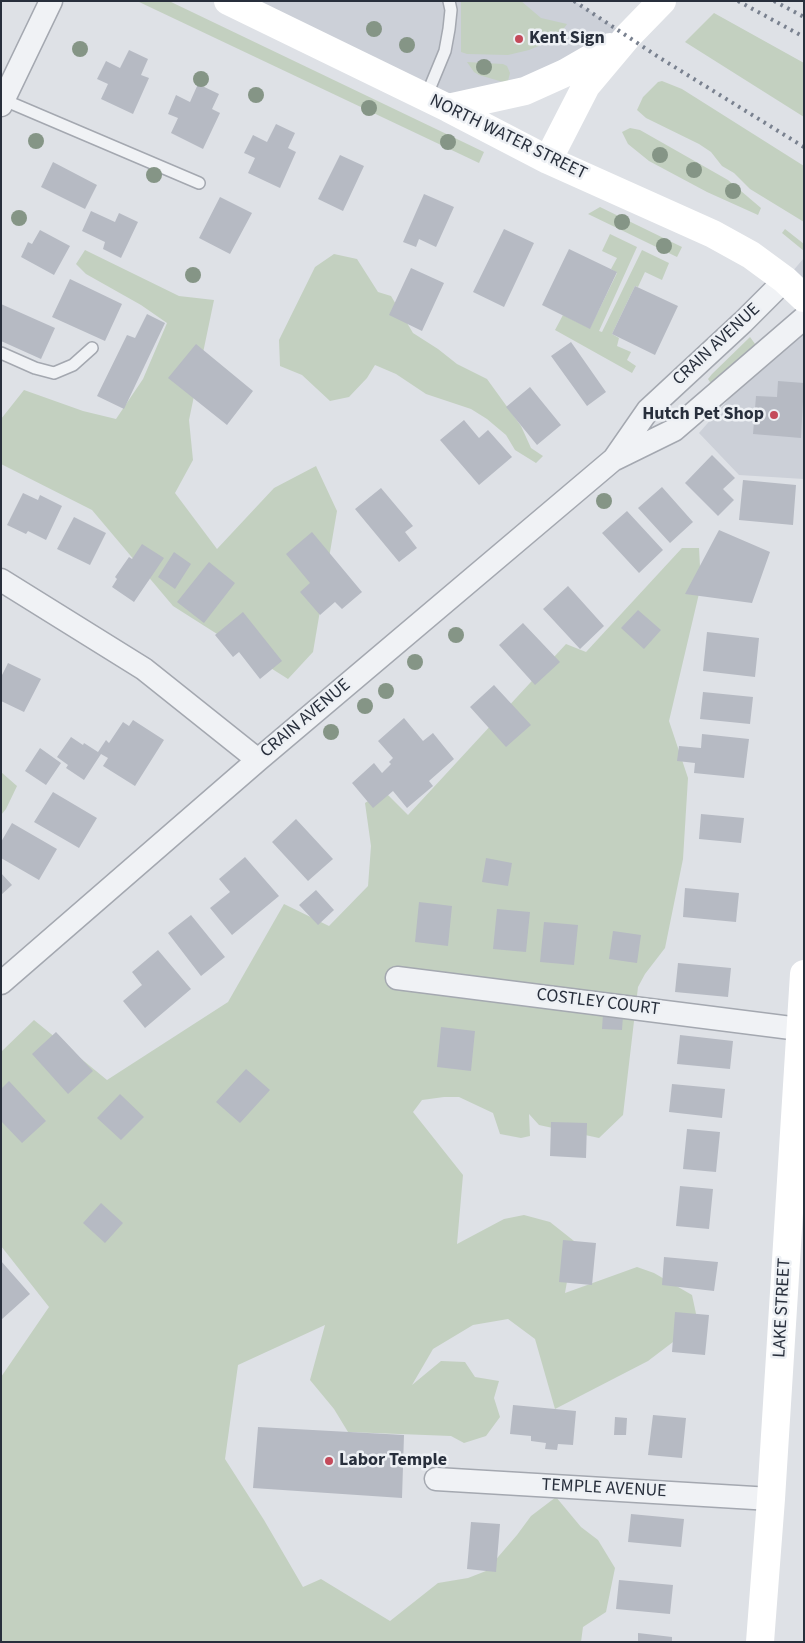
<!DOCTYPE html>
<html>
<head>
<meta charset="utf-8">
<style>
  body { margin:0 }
  #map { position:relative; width:805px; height:1643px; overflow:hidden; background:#dee1e6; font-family:"Source Sans 3",sans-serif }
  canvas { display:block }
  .frame { position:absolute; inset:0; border:2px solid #282f3c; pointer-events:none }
</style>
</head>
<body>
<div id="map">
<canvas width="805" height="1643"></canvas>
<div class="frame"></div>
</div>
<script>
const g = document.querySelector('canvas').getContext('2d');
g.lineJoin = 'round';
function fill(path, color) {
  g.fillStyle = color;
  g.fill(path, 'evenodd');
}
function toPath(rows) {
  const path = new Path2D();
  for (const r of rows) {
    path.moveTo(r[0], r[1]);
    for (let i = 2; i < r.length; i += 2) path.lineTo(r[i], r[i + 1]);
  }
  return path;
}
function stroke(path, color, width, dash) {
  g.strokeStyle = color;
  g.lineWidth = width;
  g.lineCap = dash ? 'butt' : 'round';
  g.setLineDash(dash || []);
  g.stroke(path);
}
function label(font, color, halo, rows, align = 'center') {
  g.font = font + ' "Source Sans 3",sans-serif';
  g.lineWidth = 5;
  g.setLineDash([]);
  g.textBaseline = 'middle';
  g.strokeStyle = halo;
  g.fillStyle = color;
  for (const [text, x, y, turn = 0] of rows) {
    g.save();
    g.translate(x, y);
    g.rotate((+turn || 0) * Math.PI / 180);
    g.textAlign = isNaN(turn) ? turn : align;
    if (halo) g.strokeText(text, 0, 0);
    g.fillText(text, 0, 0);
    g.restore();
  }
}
fill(toPath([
  [228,1,574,1,628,36,448,108],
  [804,258,804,298,785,280],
  [804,318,804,479,739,475,699,433,787,333]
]), '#ccd0d8');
fill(toPath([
  [137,1,169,1,484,152,479,163],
  [461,1,521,1,541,18,567,24,562,31,548,42,529,50,508,55,467,54,461,52],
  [714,13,804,63,804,117,685,42],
  [467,62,503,64,507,66,510,73,508,81,503,82,479,75,474,72],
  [662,81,682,89,804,166,804,222,750,189,734,173,722,166,711,152,699,144,646,118,637,110,643,97,658,82],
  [630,128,640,130,728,180,761,208,758,215,707,192,649,161,628,144,622,132],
  [600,207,682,247,677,257,588,214],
  [785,229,804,244,804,251,782,233],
  [610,234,637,247,599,331,602,332,642,250,669,263,662,280,645,272,638,287,635,286,612,334,619,338,617,346,631,352,627,360,636,366,632,373,555,330,563,315,590,328,617,273,611,269,617,258,602,251],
  [85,250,179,296,214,300,189,420,193,460,175,493,217,549,274,488,316,466,337,511,313,652,288,679,173,606,92,510,1,464,1,419,24,390,83,411,116,419,143,379,167,323,141,305,86,274,76,264],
  [334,254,357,259,378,292,391,296,413,333,438,349,457,364,487,379,521,426,531,448,543,456,536,463,515,450,506,435,487,419,471,409,426,394,396,374,375,365,367,378,349,397,330,401,302,375,280,366,279,340,315,267],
  [750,337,758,348,713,383,710,382,708,379,712,374],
  [682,548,699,548,701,585,669,721,688,778,683,859,665,948,645,974,638,987,623,1115,599,1138,539,1125,529,1114,530,1136,521,1138,500,1134,493,1113,459,1097,444,1097,422,1100,413,1112,463,1175,457,1244,504,1219,524,1215,550,1222,574,1241,565,1293,637,1267,654,1273,692,1295,698,1323,648,1361,555,1409,535,1339,508,1319,473,1325,433,1349,412,1385,441,1361,465,1362,475,1377,499,1381,494,1398,500,1417,486,1436,464,1443,451,1436,348,1432,334,1409,310,1380,325,1325,238,1365,225,1459,264,1520,303,1587,321,1579,390,1621,438,1583,468,1578,486,1571,517,1535,531,1516,556,1497,581,1527,598,1540,615,1568,606,1612,583,1627,581,1642,1,1642,1,1377,49,1307,1,1246,1,1052,34,1020,107,1080,228,1002,284,904,329,926,368,886,371,846,365,803,384,791,408,815,566,644,586,652],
  [1,772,17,786,6,809,1,815]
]), '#c3d0c0');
fill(toPath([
  [129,50,148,59,141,75,149,78,133,114,101,99,108,84,97,79,106,61,120,68],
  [198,84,219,94,212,109,220,113,203,149,171,133,178,118,168,114,176,95,190,102],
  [276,124,295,133,288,148,296,152,280,188,248,173,255,158,244,153,253,135,267,142],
  [340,155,364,166,343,211,318,199],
  [53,162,97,185,85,209,41,187],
  [424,194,454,207,436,247,419,239,416,247,403,242],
  [220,197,252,213,230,254,199,238],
  [91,211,115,222,119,213,138,222,121,258,103,249,105,242,82,231],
  [504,229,534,243,504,307,473,292],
  [40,230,70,246,54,275,21,257,28,242,32,244],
  [569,249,617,272,590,329,542,305],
  [411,268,444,283,422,331,389,315],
  [70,279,122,304,105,341,52,317],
  [635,286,678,306,655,355,612,334],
  [1,304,55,328,41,359,1,341],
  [147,314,165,323,124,409,97,396,127,335,135,338],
  [571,342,606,392,587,406,551,356],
  [196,344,253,391,227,425,168,378],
  [778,381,804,383,801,438,753,434,756,396,777,397],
  [530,387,561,425,537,445,506,407],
  [464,420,479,438,488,430,512,457,479,485,440,440],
  [712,455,735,478,723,489,734,500,718,516,685,483],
  [743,480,796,485,793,525,739,520],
  [662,487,693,522,670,543,638,508],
  [381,488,413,526,405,532,417,548,399,562,355,509],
  [23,493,38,500,40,495,62,506,46,540,28,531,26,534,7,525],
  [627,511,663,550,639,573,602,533],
  [74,517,106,533,90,565,57,549],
  [719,530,770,552,752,603,685,594],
  [312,532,362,592,342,609,335,602,320,615,300,592,310,583,286,554],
  [142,544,164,558,134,602,112,587,117,579,115,577,129,557,132,559],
  [174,552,191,564,175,589,158,577],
  [209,562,235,583,204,623,177,602],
  [568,586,604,626,580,649,543,609],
  [638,610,661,630,644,649,621,628],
  [243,612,282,661,260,679,239,652,233,657,215,635],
  [523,623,560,662,535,685,499,645],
  [707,632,759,638,755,677,703,671],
  [8,663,41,679,24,712,1,701,1,677],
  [494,685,531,725,506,747,470,707],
  [703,692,753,697,750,724,700,719],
  [404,718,423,741,433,733,454,759,429,781,433,786,407,808,393,791,373,808,352,783,374,763,382,773,391,764,389,762,393,758,378,741],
  [133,720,164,740,135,786,103,766,108,758,101,754,84,780,66,768,68,765,57,757,71,737,83,745,84,743,98,752,106,740,109,743,123,722,129,726],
  [702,734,749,739,744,778,694,773,695,763,677,761,679,746,701,748],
  [40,748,61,763,46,785,25,771],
  [53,792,97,818,79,848,34,822],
  [701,814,744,818,741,843,699,839],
  [296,819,333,859,308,881,272,842],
  [12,823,57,849,39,880,1,858,1,842],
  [245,857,279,896,232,935,210,908,230,892,219,879],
  [486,858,512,863,508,886,482,882],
  [1,873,12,885,1,895],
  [685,888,739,893,736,922,683,917],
  [316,890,334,910,318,925,299,905],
  [419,902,452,906,448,946,415,942],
  [497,909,530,912,526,952,493,949],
  [191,915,225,957,201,976,168,933],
  [544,922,578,925,574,965,540,962],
  [613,931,641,935,637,963,609,959],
  [158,950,191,989,145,1028,123,1001,142,985,132,972],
  [678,963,731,968,728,997,675,992],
  [603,1014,623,1016,622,1030,602,1029],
  [441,1027,475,1031,471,1071,437,1067],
  [56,1032,93,1071,68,1094,32,1054],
  [680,1035,733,1041,730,1069,677,1064],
  [246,1069,270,1090,240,1123,216,1102],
  [9,1081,46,1121,22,1143,1,1121,1,1089],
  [672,1084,725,1089,722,1118,669,1112],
  [120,1094,144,1117,121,1140,97,1118],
  [551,1122,587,1123,586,1158,550,1156],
  [687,1129,720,1132,716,1172,683,1169],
  [680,1186,713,1189,709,1229,676,1226],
  [101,1203,123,1223,105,1243,83,1223],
  [563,1240,596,1243,592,1285,559,1282],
  [664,1257,718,1262,714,1291,662,1285],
  [1,1261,30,1294,1,1320],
  [675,1312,709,1315,705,1355,672,1352],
  [513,1405,576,1411,573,1445,558,1444,557,1450,545,1449,546,1443,531,1441,531,1436,510,1434],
  [653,1415,686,1418,682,1458,648,1455],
  [615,1417,627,1418,626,1435,614,1435],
  [258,1427,404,1435,402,1498,253,1488],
  [631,1514,684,1519,681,1547,628,1542],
  [471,1522,500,1524,496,1572,467,1569],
  [619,1580,673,1585,670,1614,616,1609],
  [638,1633,672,1637,672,1642,638,1642]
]), '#b6bac3');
const lane = toPath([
  [426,97,445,51,449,29,451,10,449,1],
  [4,100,199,183],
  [1,353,35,368,54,373,73,365,92,348]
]);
const street = toPath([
  [1,105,51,1],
  [615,459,674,430,804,318],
  [1,580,144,669,258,760],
  [397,978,799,1029],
  [1,983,258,760,614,459,648,410,743,322,785,280],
  [436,1479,771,1499]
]);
stroke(lane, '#a4a8b0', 14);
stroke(street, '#a4a8b0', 25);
stroke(lane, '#f0f2f5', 11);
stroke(street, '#f0f2f5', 22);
stroke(toPath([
  [228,1,448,108,548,160,713,234,751,255,785,280,804,298],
  [448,108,525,91,565,73,610,47],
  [548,160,586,86,628,36,662,1],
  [760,1642,771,1499,804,974]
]), '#fff', 28);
stroke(toPath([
  [574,1,660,58,804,147],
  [738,1,804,37],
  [774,1,804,17]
]), '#79818f', 4, [2.5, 5]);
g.fillStyle = '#859586';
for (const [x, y] of [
  [374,29],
  [407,45],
  [80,49],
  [484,67],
  [201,79],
  [256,95],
  [369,108],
  [36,141],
  [448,142],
  [660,155],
  [694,170],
  [154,175],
  [733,191],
  [19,218],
  [622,222],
  [664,246],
  [193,275],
  [604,501],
  [456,635],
  [415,662],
  [386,691],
  [365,706],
  [331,732]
]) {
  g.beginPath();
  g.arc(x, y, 8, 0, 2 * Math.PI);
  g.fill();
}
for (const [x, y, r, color] of [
  [519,39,5,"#c44a5a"],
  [774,415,5,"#c44a5a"],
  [329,1461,5,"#c44a5a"]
]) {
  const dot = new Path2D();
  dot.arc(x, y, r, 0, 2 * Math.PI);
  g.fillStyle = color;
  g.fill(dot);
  stroke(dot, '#edf0f4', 2);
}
label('bold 18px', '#282f3c', '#edf0f4', [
  ["Kent Sign",529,39],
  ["Hutch Pet Shop",764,415,"right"],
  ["Labor Temple",339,1461]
], 'left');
label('18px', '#282f3c', '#edf0f4', [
  ["NORTH WATER STREET",508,138,26],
  ["CRAIN AVENUE",717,345,-43],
  ["CRAIN AVENUE",306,719,-40],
  ["COSTLEY COURT",598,1003,7],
  ["LAKE STREET",783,1308,-87],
  ["TEMPLE AVENUE",604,1489,3]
]);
</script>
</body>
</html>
